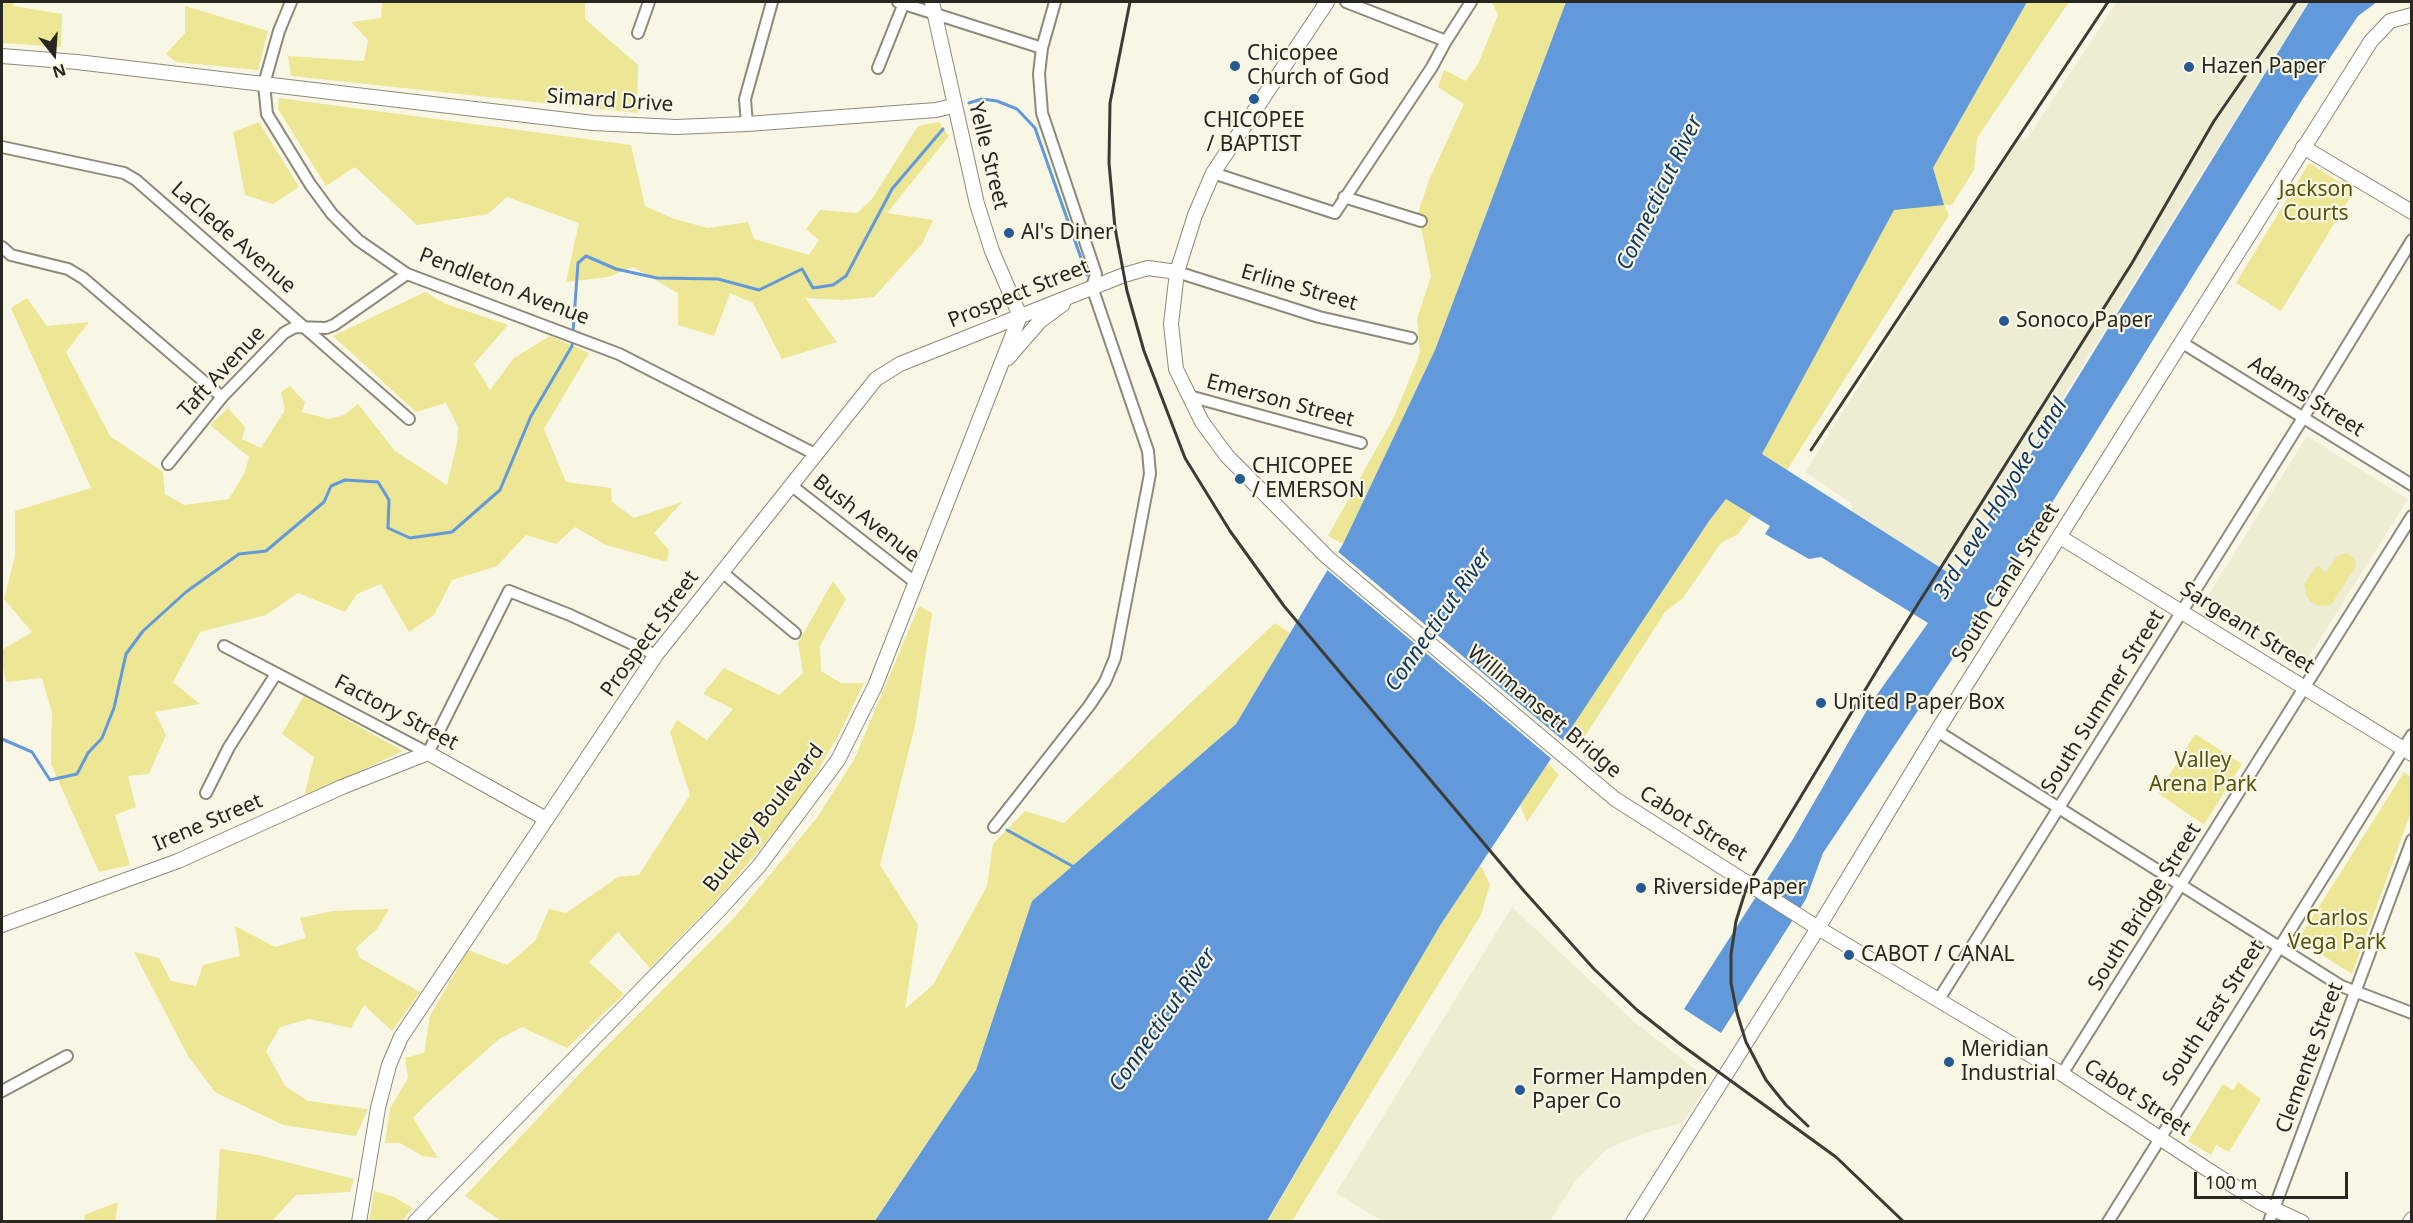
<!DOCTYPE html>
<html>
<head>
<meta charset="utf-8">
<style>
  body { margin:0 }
  #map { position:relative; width:2413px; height:1223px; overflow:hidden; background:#f8f7e5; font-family:"Noto Sans",sans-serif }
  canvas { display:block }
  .frame { position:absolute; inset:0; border:3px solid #272620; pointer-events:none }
  .north { position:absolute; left:24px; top:24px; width:60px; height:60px; -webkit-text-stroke:4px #f8f7e5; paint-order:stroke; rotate:163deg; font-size:16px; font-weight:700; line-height:24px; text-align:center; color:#272620 }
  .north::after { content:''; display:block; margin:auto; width:21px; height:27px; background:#272620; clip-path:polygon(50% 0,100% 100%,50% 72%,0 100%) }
  .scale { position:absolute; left:2194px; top:1172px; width:154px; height:27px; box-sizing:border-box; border:3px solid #272620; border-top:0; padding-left:8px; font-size:18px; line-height:21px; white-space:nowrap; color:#272620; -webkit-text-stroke:4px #f8f7e5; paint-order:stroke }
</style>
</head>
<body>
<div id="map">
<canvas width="2413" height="1223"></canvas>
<div class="frame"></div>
<div class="north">N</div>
<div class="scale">100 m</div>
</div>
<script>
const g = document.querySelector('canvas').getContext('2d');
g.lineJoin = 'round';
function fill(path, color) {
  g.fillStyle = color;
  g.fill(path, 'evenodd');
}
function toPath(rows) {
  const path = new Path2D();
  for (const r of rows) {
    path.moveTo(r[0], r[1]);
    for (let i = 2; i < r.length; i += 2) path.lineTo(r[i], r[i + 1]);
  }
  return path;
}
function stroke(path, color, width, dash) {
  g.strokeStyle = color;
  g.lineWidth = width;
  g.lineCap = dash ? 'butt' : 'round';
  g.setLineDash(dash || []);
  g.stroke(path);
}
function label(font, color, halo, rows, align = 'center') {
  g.font = font + ' "Noto Sans",sans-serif';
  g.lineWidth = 4.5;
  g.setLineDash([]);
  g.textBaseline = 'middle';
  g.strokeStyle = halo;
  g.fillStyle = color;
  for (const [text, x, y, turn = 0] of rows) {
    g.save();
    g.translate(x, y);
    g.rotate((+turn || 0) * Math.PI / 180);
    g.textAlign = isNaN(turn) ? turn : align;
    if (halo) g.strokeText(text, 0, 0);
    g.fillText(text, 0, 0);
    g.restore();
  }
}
fill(toPath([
  [2117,2,2308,2,1952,577,1853,519,1851,503,1805,472,2017,136,2026,140],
  [2307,436,2408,499,2300,671,2201,607],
  [1512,907,1632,1020,1710,1081,1683,1123,1648,1132,1607,1149,1575,1182,1550,1221,1382,1221,1336,1193]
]), '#eeedd4');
fill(toPath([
  [2,2,14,2,13,6,62,14,61,47,2,43],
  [382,2,585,2,585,19,638,65,637,113,291,76,288,56,364,61,368,40,351,22,381,18],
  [1492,2,1566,2,1435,350,1343,544,1328,536,1394,417,1420,353,1417,319,1431,276,1418,213,1429,180,1464,104,1438,87,1444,70,1466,81,1478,64,1498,15],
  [2027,2,2069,2,1977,138,1974,170,1952,205,1944,205,1949,215,1787,470,1762,454,1894,209,1933,168],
  [185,6,268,31,258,70,176,62,166,54,185,33],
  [279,98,631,145,645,206,674,219,708,228,748,222,754,239,809,255,819,240,806,229,820,210,857,213,872,199,918,126,939,122,949,136,887,213,933,220,922,244,874,297,842,300,805,298,837,342,782,359,753,303,730,293,714,336,678,325,678,293,633,267,608,277,566,282,579,223,507,197,488,214,417,225,355,167,326,186,278,109],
  [259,122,299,187,273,204,245,195,233,132],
  [2309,163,2354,191,2281,311,2236,283],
  [425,292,446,304,508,325,474,364,490,390,514,358,550,336,589,353,544,429,566,482,611,488,612,502,634,518,682,502,654,533,669,550,667,562,606,545,575,527,556,544,526,535,497,566,452,580,434,615,409,632,381,584,357,594,345,612,298,593,266,615,200,632,173,682,200,704,155,712,166,735,149,774,128,776,136,807,115,815,130,865,99,872,51,764,52,713,42,678,6,682,2,660,2,650,32,632,4,599,15,556,15,511,91,488,11,308,27,298,47,326,89,322,66,352,110,436,163,472,165,494,184,505,229,499,245,472,249,457,210,425,228,408,245,427,242,439,261,448,285,410,281,392,290,386,305,402,302,412,329,419,344,415,358,404,395,451,447,485,457,443,458,427,446,403,416,412,333,336],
  [1726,499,1752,515,1738,534,1721,543,1683,598,1665,612,1580,744,1565,737,1709,521],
  [2347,553,2354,558,2356,566,2331,605,2319,606,2311,602,2306,596,2304,584,2317,566,2326,572,2337,556],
  [833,581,846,599,820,646,821,671,841,683,864,683,837,738,799,802,724,892,650,968,618,932,589,962,624,994,567,1048,522,1027,499,1039,426,1104,413,1118,438,1158,423,1156,400,1143,385,1143,390,1108,408,1078,405,1058,424,1053,430,1016,468,950,507,965,535,941,549,909,566,913,618,877,639,875,690,795,670,732,677,720,707,740,733,709,703,694,724,668,779,695,803,673,798,643],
  [919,606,932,613,915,726,880,865,918,925,905,1009,933,985,987,886,993,844,1025,811,1064,823,1275,623,1290,633,1236,724,1032,901,976,1070,874,1221,501,1221,465,1196,585,1068,734,918,816,819,854,760],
  [304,696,403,751,304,797,314,757,282,734],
  [2195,734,2242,764,2204,825,2158,793],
  [1548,763,1559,775,1527,822,1520,805],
  [2404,772,2411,777,2411,812,2352,974,2298,940],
  [1480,865,1490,884,1481,915,1292,1221,1267,1222,1441,924],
  [389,909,377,929,356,948,360,958,420,992,392,1031,364,1005,351,1028,309,1019,280,1027,266,1051,285,1086,308,1101,368,1109,356,1136,283,1125,215,1092,188,1056,134,952,159,958,171,981,196,986,203,965,240,956,235,926,275,947,306,938,300,918,332,911],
  [2238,1082,2261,1099,2229,1152,2216,1145,2211,1155,2188,1141,2223,1084,2233,1090],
  [220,1149,258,1155,354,1179,350,1192,296,1195,272,1221,216,1221],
  [374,1191,394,1197,413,1208,402,1221,369,1221],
  [118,1202,115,1221,85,1221,84,1215]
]), '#ece695');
fill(toPath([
  [1566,2,2027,2,1933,168,1944,205,1894,210,1762,454,1955,577,2309,2,2377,2,2358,16,2302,100,1991,601,1823,853,1806,899,1721,1033,1684,1009,1793,839,1871,703,1928,623,1821,557,1809,559,1765,534,1770,526,1726,499,1709,521,1441,924,1267,1221,874,1222,976,1070,1032,901,1236,724,1343,544,1435,350]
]), '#6199da');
fill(toPath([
  [1336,550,1565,742,1553,760,1325,568]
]), '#f8f7e5');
stroke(toPath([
  [969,103,982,99,997,101,1017,109,1035,128,1087,275],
  [2,739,32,752,50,780,77,774,88,753,102,738,114,708,126,654,143,631,186,592,239,554,266,551,324,502,331,486,345,480,378,482,389,500,388,528,410,538,452,532,500,490,531,416,572,346,578,263,586,256,616,269,657,278,718,279,759,290,802,269,813,288,833,285,846,276,892,189,943,129],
  [1007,830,1074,867]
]), '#6199da', 3);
const street = toPath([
  [291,2,279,31,264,84,267,114,310,184,332,214,358,240,407,274,619,354,817,455],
  [898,2,1042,48],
  [1346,2,1446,41,1471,2],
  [638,33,649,2],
  [878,68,904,3],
  [747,124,745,99,772,2],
  [2,147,124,173,136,180,409,419],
  [1213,173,1335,213,1432,67,1446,41],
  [1344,197,1421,221],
  [2,247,11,255,68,269,83,278,222,397],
  [1177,272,1319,317,1411,338],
  [2181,342,2412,485],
  [1189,396,1361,443],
  [168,464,222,397,284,333,295,327,326,328,334,325,407,274],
  [792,486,916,583],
  [722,572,795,633],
  [224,646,428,753,509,591,570,615,656,655],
  [1937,731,2341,986,2412,1013],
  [206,793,229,747,276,674],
  [994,827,1089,706,1105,682,1115,658,1150,474,1148,451,1092,287,1096,274,1042,113,1039,74,1042,48,1055,2],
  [1939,999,2303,418,2412,240],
  [2062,1074,2412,516],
  [2,1091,67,1056],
  [2108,1222,2412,735],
  [2269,1222,2412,840]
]);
const secondary = toPath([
  [932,2,977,204,992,251,1020,316],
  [1327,2,1213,173,1195,215,1177,272,1171,324,1176,369,1202,422,1227,456,1327,557,1615,799,1818,928,2062,1074,2216,1175,2261,1203,2302,1222],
  [2,56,77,62,593,123,676,127,747,124,936,110,953,106],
  [2303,147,2412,212],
  [1008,358,1040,321,1063,304],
  [2060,537,2412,754],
  [2,925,178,861,342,787,428,753,546,819],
  [359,1222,378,1108,389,1065,401,1037,656,655,876,379,900,364,1124,275,1148,268,1177,272],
  [415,1222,721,908,759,866,838,760,875,686,1020,316],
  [1633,1222,1818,928,1937,731,2371,41,2390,21,2412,15],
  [2410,1222,2412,1219]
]);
stroke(street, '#8c8b7b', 14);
stroke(secondary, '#8c8b7b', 16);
stroke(street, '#fff', 10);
stroke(secondary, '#fff', 14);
stroke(toPath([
  [1130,2,1110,103,1109,163,1115,228,1127,291,1144,351,1185,458,1230,531,1284,606,1524,891,1594,969,1637,1010,1680,1044,1836,1157,1904,1222],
  [1811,450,2108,2],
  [1808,1126,1786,1105,1766,1080,1746,1042,1737,1013,1731,983,1731,954,1736,921,1747,886,1891,647,2132,263,2214,121,2296,2]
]), '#3d3c34', 3);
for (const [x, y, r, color] of [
  [1235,66,6,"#255992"],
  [2189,67,6,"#255992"],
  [1254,99,6,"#255992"],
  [1009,233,6,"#255992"],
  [2004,321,6,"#255992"],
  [1240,479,6,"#255992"],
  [1821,703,6,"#255992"],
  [1641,888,6,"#255992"],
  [1849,955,6,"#255992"],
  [1949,1062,6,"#255992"],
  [1520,1090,6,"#255992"]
]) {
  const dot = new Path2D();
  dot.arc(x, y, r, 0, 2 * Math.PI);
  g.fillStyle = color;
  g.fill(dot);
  stroke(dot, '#f8f7e5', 2);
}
label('21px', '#272620', '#f8f7e5', [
  ["Chicopee",1247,54],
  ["Church of God",1247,78],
  ["Hazen Paper",2201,67],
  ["CHICOPEE",1254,121,"center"],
  ["/ BAPTIST",1254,145,"center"],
  ["Al's Diner",1021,233],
  ["Sonoco Paper",2016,321],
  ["CHICOPEE",1252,467],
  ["/ EMERSON",1252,491],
  ["United Paper Box",1833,703],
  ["Riverside Paper",1653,888],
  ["CABOT / CANAL",1861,955],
  ["Meridian",1961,1050],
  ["Industrial",1961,1074],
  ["Former Hampden",1532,1078],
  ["Paper Co",1532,1102]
], 'left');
label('21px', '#272620', '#f8f7e5', [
  ["Simard Drive",610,101,4],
  ["Yelle Street",988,156,76],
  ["LaClede Avenue",233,238,41],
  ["Pendleton Avenue",504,287,21],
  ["Erline Street",1299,288,16],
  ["Prospect Street",1019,294,-22],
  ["Taft Avenue",222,372,-47],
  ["Adams Street",2306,397,32],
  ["Emerson Street",1280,401,15],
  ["Bush Avenue",866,519,38],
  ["South Canal Street",2006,583,-58],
  ["Sargeant Street",2247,628,32],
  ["Prospect Street",650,634,-54],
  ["South Summer Street",2103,702,-58],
  ["Willimansett Bridge",1544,712,40],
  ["Factory Street",396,713,28],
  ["Buckley Boulevard",764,818,-52],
  ["Irene Street",208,823,-23],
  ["Cabot Street",1693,824,32],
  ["South Bridge Street",2145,907,-58],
  ["South East Street",2214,1013,-57],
  ["Clemente Street",2310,1058,-70],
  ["Cabot Street",2137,1098,33]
]);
label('21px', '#575108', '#f8f7e5', [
  ["Jackson",2316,190],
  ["Courts",2316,214],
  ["Valley",2203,761],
  ["Arena Park",2203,785],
  ["Carlos",2337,919],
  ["Vega Park",2337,943]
]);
label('italic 22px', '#0f3761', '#f8f7e5', [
  ["Connecticut River",1660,193,-64],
  ["3rd Level Holyoke Canal",2001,499,-58],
  ["Connecticut River",1439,620,-55],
  ["Connecticut River",1163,1020,-55]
]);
</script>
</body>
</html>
